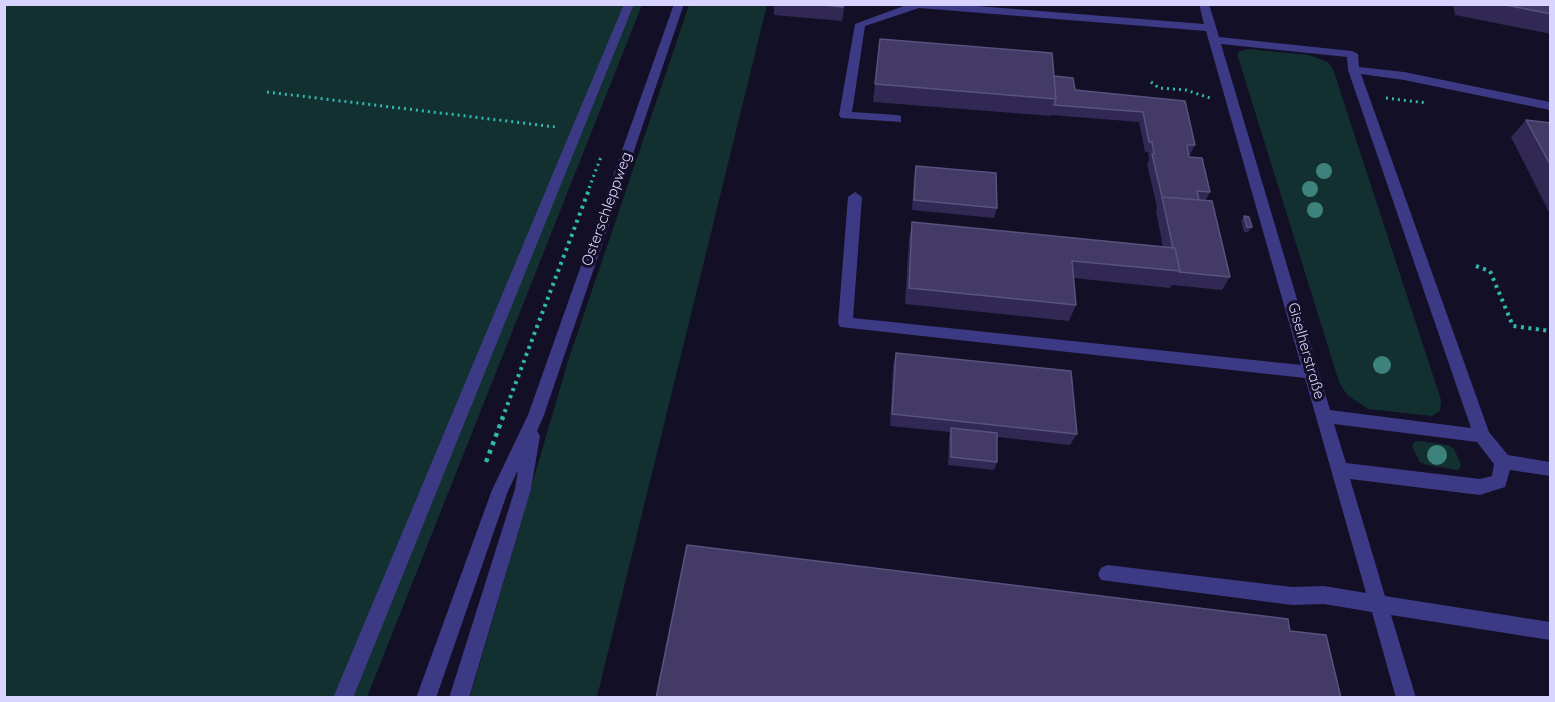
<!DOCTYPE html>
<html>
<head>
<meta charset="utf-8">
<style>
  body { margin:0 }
  #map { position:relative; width:1555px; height:702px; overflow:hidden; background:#130f26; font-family:Quicksand,sans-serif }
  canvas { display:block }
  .frame { position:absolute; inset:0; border:6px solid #d9d4ff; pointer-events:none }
</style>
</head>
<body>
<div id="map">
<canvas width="1555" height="702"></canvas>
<div class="frame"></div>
</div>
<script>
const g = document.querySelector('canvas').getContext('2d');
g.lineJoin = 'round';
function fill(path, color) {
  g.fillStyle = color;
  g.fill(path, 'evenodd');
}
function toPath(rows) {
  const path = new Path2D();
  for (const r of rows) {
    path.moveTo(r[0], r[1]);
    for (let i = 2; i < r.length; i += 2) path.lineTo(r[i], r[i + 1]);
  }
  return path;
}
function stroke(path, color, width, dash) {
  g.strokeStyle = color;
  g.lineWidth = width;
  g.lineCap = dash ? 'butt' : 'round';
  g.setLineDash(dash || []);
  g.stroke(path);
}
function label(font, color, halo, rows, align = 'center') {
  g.font = font + ' Quicksand,sans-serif';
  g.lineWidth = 6;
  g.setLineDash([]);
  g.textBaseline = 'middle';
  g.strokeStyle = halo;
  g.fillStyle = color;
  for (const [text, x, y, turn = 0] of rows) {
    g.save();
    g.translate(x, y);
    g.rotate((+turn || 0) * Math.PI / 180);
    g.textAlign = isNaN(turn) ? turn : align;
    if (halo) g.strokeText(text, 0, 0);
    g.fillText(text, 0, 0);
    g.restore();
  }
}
fill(toPath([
  [4,5,642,5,367,697,5,697],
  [689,5,767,5,597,697,470,697,568,361],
  [1248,49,1309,55,1328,62,1333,69,1441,400,1440,411,1432,416,1368,409,1347,395,1339,382,1238,57,1238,52],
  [1419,441,1448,445,1454,449,1461,464,1460,468,1457,470,1427,465,1420,462,1412,447,1414,442]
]), '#12302f');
stroke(toPath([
  [1151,82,1159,88,1186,90,1210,98],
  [267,92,556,127],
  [1386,98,1427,103],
  [589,188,601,157]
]), '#2fb8b0', 3, [2, 4]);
stroke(toPath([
  [1476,266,1490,271,1513,326,1550,331],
  [502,419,590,187]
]), '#2fb8b0', 4, [3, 4.5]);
stroke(toPath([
  [486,462,503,417]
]), '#2fb8b0', 4.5, [4, 5]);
fill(toPath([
  [624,4,634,4,353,698,333,698,624,4],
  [674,4,684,4,544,415,537,431,540,436,531,489,469,698,449,698,515,489,518,470,508,491,436,698,416,698,492,490,528,415,674,4],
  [909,4,952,4,1204,24,1199,4,1209,4,1219,37,1352,51,1358,54,1359,67,1404,72,1550,102,1550,110,1404,80,1361,74,1489,432,1508,455,1550,462,1550,476,1510,470,1505,487,1480,495,1350,479,1385,596,1550,622,1550,640,1391,615,1416,698,1396,698,1372,612,1324,604,1292,605,1101,580,1098,574,1101,568,1107,565,1292,587,1324,586,1366,593,1305,378,840,327,838,323,848,197,855,192,862,197,853,318,1301,365,1206,31,919,8,865,26,852,112,897,115,901,116,901,122,841,118,839,115,855,24,909,4],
  [1221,44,1347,57,1348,70,1471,428,1330,410,1221,44],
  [1334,424,1477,442,1494,464,1492,476,1480,479,1346,463,1334,424]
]), '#3d3a85');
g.fillStyle = '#3d827b';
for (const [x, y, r] of [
  [1324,171,8],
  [1310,189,8],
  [1315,210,8],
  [1382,365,9],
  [1437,455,10]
]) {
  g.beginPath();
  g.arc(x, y, r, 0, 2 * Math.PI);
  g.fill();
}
fill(toPath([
  [774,4,845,4,842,21,774,15],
  [1453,4,1551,4,1551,34,1455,15],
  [880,39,1054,76,1075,90,1185,101,1195,145,1190,155,1189,155,1189,157,1210,192,1205,201,1230,277,1222,290,1172,285,1170,288,1073,278,1076,305,1069,321,905,304,909,239,912,222,1163,247,1156,211,1157,207,1147,164,1149,160,1148,152,1145,152,1139,122,1051,115,1051,116,873,102],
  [1526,120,1551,123,1551,216,1511,137],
  [916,166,997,208,994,218,912,210,914,175],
  [1244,216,1252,227,1248,232,1244,232,1241,221],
  [896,353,1077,434,1070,445,997,437,997,462,994,470,948,465,949,437,950,432,890,426,893,366]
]), '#312854');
const building = toPath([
  [814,4,843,4,843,7,814,4],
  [1501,4,1551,4,1551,14,1501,4],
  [880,39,1052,53,1056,99,875,84,880,39],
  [1054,76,1073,78,1075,90,1185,101,1195,145,1187,145,1189,157,1202,158,1210,192,1197,191,1199,200,1162,197,1152,154,1154,154,1152,142,1149,142,1143,112,1054,105,1056,99,1054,76],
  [1526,120,1551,123,1551,166,1526,120],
  [916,166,996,173,997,208,914,200,916,166],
  [1162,197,1212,201,1230,277,1179,272,1180,271,1175,248,1173,248,1162,197],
  [1244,216,1249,217,1252,227,1247,227,1244,216],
  [912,222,1175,248,1180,271,1072,261,1076,305,909,288,912,222],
  [896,353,1071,371,1077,434,892,414,896,353],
  [951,428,997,433,997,462,951,457,951,428],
  [687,545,1288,619,1290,631,1326,635,1341,698,656,698,687,545]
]);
fill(building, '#433a66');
stroke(building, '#5a527e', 1.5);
label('15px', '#d9d4ff', '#130f26', [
  ["Osterschleppweg",607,209,-70],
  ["Giselherstraße",1306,351,74]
]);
</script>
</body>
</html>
